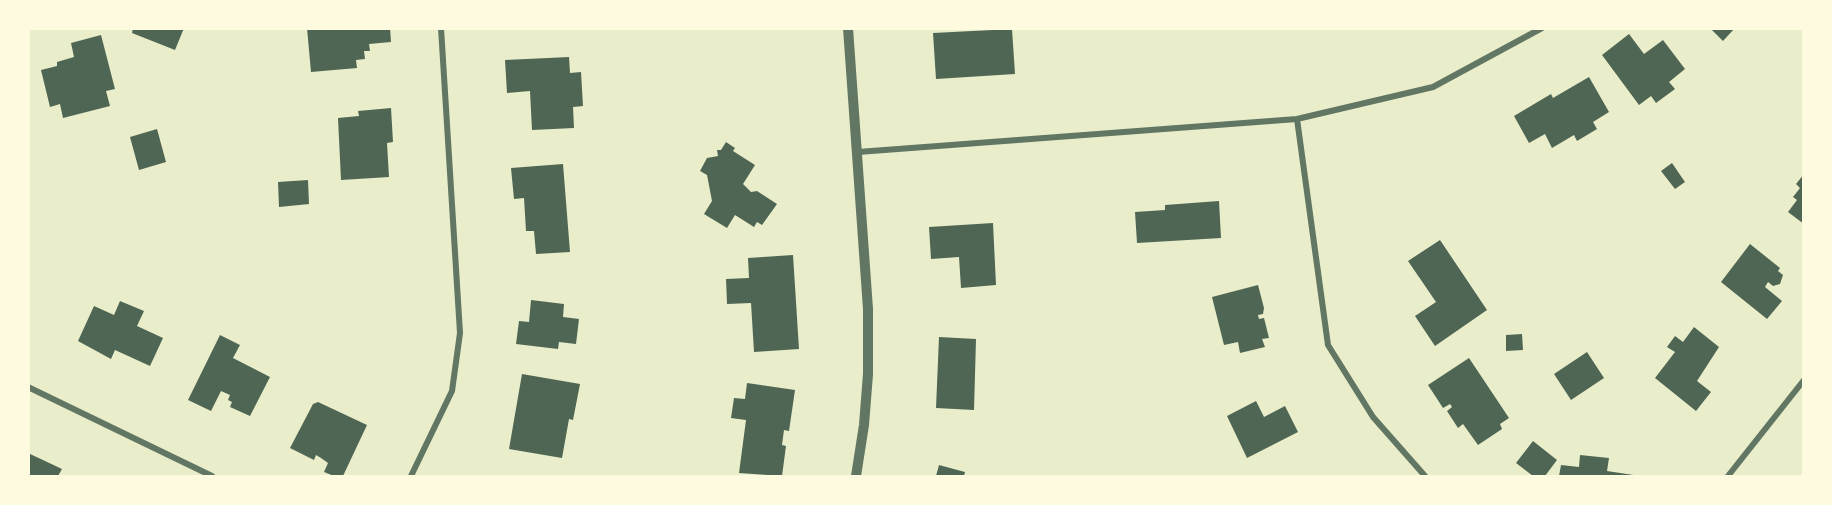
<!DOCTYPE html>
<html>
<head>
<meta charset="utf-8">
<style>
  body { margin:0 }
  #map { position:relative; width:1832px; height:505px; overflow:hidden; background:#e9edc9; font-family:Barlow,sans-serif }
  canvas { display:block }
  .frame { position:absolute; inset:0; border:30px solid #fefae0; pointer-events:none }
</style>
</head>
<body>
<div id="map">
<canvas width="1832" height="505"></canvas>
<div class="frame"></div>
</div>
<script>
const g = document.querySelector('canvas').getContext('2d');
g.lineJoin = 'round';
function fill(path, color) {
  g.fillStyle = color;
  g.fill(path, 'evenodd');
}
function toPath(rows) {
  const path = new Path2D();
  for (const r of rows) {
    path.moveTo(r[0], r[1]);
    for (let i = 2; i < r.length; i += 2) path.lineTo(r[i], r[i + 1]);
  }
  return path;
}
function stroke(path, color, width, dash) {
  g.strokeStyle = color;
  g.lineWidth = width;
  g.lineCap = dash ? 'butt' : 'round';
  g.setLineDash(dash || []);
  g.stroke(path);
}
fill(toPath([
  [133,28,184,28,175,50,132,33],
  [307,28,390,28,391,42,369,44,370,51,364,51,365,59,356,60,357,68,311,72],
  [1710,28,1735,28,1723,41],
  [1012,29,1015,74,936,79,933,33],
  [1629,34,1644,54,1663,40,1685,69,1669,82,1675,89,1656,103,1651,96,1639,105,1602,55],
  [101,35,115,89,106,91,110,106,63,118,60,104,50,107,41,70,57,66,57,62,74,57,71,43],
  [569,57,570,73,581,72,583,106,573,107,574,128,532,130,530,91,507,93,505,60],
  [1589,77,1609,112,1593,122,1597,129,1577,141,1574,135,1552,148,1545,134,1529,143,1514,116,1551,94,1553,98],
  [391,108,393,142,387,143,389,177,341,180,338,118,359,116,358,111],
  [157,129,166,162,139,170,130,137],
  [726,142,735,148,733,151,755,165,743,184,751,192,757,191,777,204,762,225,757,222,754,227,735,215,727,228,704,214,712,201,707,175,700,171,707,158,718,156,717,150,721,150],
  [1672,163,1685,182,1675,189,1661,171],
  [563,164,570,252,536,254,534,231,526,231,524,198,514,199,511,168],
  [1804,174,1804,224,1788,212,1797,200,1793,197,1800,188,1796,184],
  [308,180,309,204,279,207,278,182],
  [1219,201,1221,238,1137,243,1135,212,1165,210,1165,205],
  [993,223,996,285,961,288,959,257,931,259,929,227],
  [1440,240,1487,310,1435,346,1415,316,1436,302,1408,261],
  [1750,244,1780,268,1778,271,1783,275,1780,284,1773,286,1768,282,1765,287,1782,301,1767,319,1721,282],
  [793,255,799,349,754,352,751,303,727,304,726,279,749,278,748,258],
  [1258,285,1264,308,1263,314,1258,315,1259,319,1264,318,1269,338,1262,339,1265,347,1240,353,1238,342,1224,345,1212,297],
  [531,300,564,304,563,317,579,319,576,344,559,342,558,349,516,344,519,321,529,322],
  [120,301,144,311,137,326,163,338,150,366,115,350,111,359,78,341,94,306,114,315],
  [1694,327,1719,347,1697,381,1711,392,1696,411,1655,378,1675,352,1667,347,1675,336,1683,342],
  [1522,334,1523,350,1506,351,1506,335],
  [220,335,240,345,233,358,270,377,250,416,230,407,232,402,228,400,230,395,221,391,211,411,188,400],
  [939,337,976,339,974,410,936,408],
  [1587,352,1604,378,1571,400,1554,374],
  [1469,358,1509,418,1500,424,1502,429,1478,445,1463,424,1458,428,1447,411,1452,407,1450,404,1443,408,1428,385],
  [522,374,580,384,573,420,569,419,562,458,509,449],
  [747,383,795,390,789,431,784,430,782,445,786,446,782,476,739,473,746,420,731,418,734,398,745,399],
  [1256,401,1264,417,1285,406,1298,432,1247,458,1227,416],
  [318,402,367,425,343,476,334,476,324,472,328,463,321,458,316,455,314,460,290,448,313,404],
  [1533,441,1557,460,1545,476,1533,476,1516,463],
  [28,453,62,469,58,476,28,476],
  [1580,455,1609,458,1607,471,1640,476,1559,476,1561,465,1579,467],
  [939,465,965,472,964,476,936,476]
]), '#4f6655');
stroke(toPath([
  [1297,119,1328,345,1373,417,1425,476],
  [858,152,1297,119,1433,87,1542,28],
  [28,387,212,476],
  [411,476,452,391,460,333,441,28],
  [1728,476,1804,380]
]), '#617663', 6);
stroke(toPath([
  [848,28,868,309,868,374,864,425,856,476]
]), '#617663', 10);
</script>
</body>
</html>
